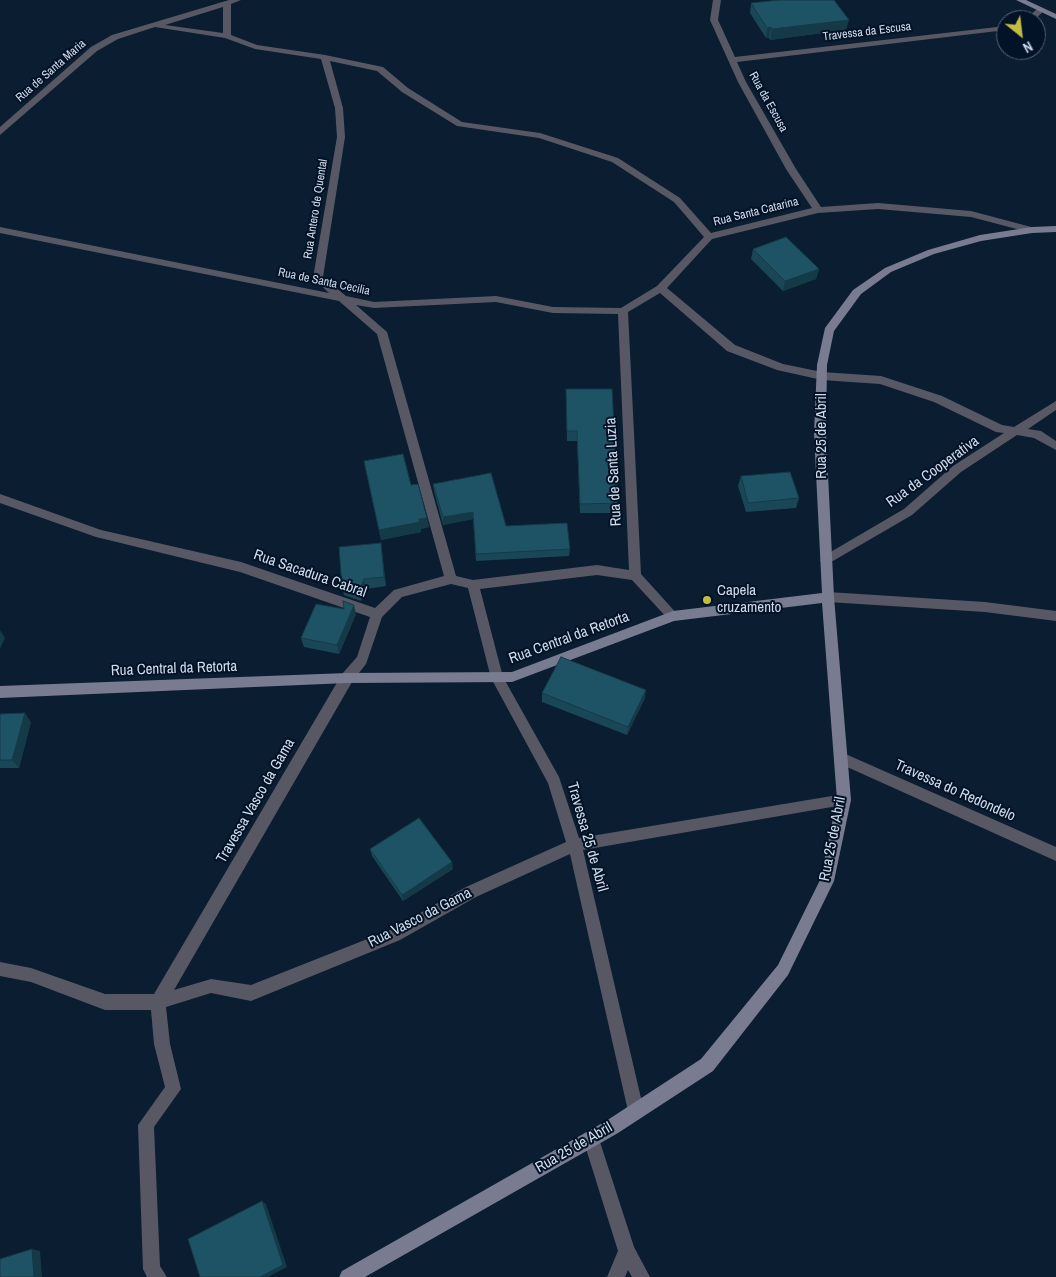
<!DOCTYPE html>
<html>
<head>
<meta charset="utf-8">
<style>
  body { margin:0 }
  #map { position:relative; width:1056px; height:1277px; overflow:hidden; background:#0b1d31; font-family:"Archivo Narrow",sans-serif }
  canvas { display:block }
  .north { position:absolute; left:996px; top:10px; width:50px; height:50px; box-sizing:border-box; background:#031327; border:1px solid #556375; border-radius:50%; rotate:151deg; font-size:14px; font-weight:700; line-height:20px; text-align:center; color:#d0dbea }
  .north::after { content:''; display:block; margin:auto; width:18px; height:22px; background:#c2bd3f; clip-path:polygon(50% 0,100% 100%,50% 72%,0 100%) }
</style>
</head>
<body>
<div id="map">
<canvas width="1056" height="1277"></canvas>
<div class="north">N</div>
</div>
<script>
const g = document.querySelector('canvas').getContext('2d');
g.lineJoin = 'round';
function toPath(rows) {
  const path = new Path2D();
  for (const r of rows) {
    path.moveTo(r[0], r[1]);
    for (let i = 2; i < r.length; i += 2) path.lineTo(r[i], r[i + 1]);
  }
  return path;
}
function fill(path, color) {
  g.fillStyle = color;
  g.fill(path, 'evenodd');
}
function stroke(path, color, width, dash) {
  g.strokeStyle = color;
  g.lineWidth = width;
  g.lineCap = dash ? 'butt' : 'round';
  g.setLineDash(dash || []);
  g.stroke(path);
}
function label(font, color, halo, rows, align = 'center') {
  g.font = font + ' "Archivo Narrow",sans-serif';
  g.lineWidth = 4;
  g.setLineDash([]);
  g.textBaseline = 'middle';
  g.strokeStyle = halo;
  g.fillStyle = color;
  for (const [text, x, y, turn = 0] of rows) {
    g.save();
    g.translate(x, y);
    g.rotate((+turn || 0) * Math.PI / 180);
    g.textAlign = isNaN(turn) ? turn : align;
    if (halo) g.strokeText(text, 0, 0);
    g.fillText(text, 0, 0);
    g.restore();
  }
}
fill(toPath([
  [591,1131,597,1133,599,1139,634,1247,650,1277,632,1277,628,1270,625,1277,607,1277,618,1251,583,1139,585,1133,591,1131]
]), '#585865');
fill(toPath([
  [229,0,241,0,231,4,231,35,257,45,325,55,383,67,408,88,462,122,540,133,618,158,680,198,711,233,812,208,786,169,738,82,710,20,713,0,721,0,718,20,735,57,1006,26,1006,30,737,62,746,82,796,169,821,207,878,203,971,211,1035,228,1035,232,1032,233,971,217,878,209,818,213,712,239,667,288,735,345,783,364,822,372,881,376,942,396,1002,425,1014,427,1056,401,1056,410,1028,429,1041,431,1056,441,1056,450,1034,438,1017,435,961,472,912,515,826,565,822,563,820,560,822,557,904,509,953,466,1004,433,996,432,934,402,880,384,822,380,777,370,727,351,660,293,628,312,641,574,679,616,677,620,669,620,632,580,597,575,480,589,503,677,559,777,579,838,844,794,849,796,851,800,849,804,583,850,644,1111,642,1117,636,1119,630,1117,628,1111,570,854,476,897,400,940,251,1001,211,993,166,1007,170,1044,181,1089,154,1127,160,1266,167,1277,147,1277,143,1269,138,1125,165,1087,154,1044,151,1010,105,1010,31,982,0,976,0,962,31,968,105,994,154,994,342,674,357,657,370,617,240,572,96,537,0,503,0,494,101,530,241,562,375,608,394,590,444,576,377,334,339,301,0,233,0,227,329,293,313,278,337,137,335,108,321,59,255,49,225,38,155,27,118,39,97,51,0,135,0,127,91,47,112,35,229,0],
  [223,7,223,33,165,25,223,7],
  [330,61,377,71,402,92,457,126,539,138,612,162,674,202,704,237,657,286,621,308,553,307,496,296,374,302,346,296,323,277,345,137,343,108,330,61],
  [496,302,553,313,618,314,629,570,597,565,473,580,456,576,387,332,356,305,374,308,496,302],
  [451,584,468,588,491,678,548,783,566,842,466,887,390,930,251,985,211,979,174,990,352,682,366,664,382,617,402,597,451,584],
  [1037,9,1044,11,1034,20,1025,20,1037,9],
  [828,592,985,602,1056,611,1056,621,985,612,828,602,824,600,822,597,824,594,828,592],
  [841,752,1056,847,1056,861,836,762,834,758,836,754,841,752]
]), '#585865');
fill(toPath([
  [1016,0,1026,0,1056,14,1056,19,1016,0],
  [1056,226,1056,232,1032,233,981,241,934,254,891,272,861,294,834,331,827,365,826,433,834,597,851,800,834,881,788,975,713,1071,618,1133,365,1277,339,1277,342,1271,606,1121,701,1059,778,965,820,880,837,800,822,603,674,621,512,682,347,683,0,698,0,686,347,673,512,672,673,611,822,593,814,433,817,365,825,328,853,290,885,268,928,250,980,235,1032,227,1056,226]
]), '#797b90');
fill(toPath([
  [751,3,846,30,770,40,769,38,766,38,750,13],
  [753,249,819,269,816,279,783,291,751,259],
  [566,389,618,503,617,513,580,513,577,441,567,441],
  [364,461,411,485,427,518,429,527,421,529,421,532,381,540],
  [741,476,799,498,796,508,746,512,738,486],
  [433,484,506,526,570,549,569,556,476,561,473,519,443,525,434,491],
  [382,552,386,586,366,589,361,601,344,595,342,586],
  [356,614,339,654,304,647,301,638],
  [542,693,645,698,627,735,542,702],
  [0,714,31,722,19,768,0,768],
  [370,849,453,869,403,901,372,856]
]), '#1a4758');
fill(toPath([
  [849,20,846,30,770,40,772,29],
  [771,27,769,38,766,38,767,28],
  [819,269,816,279,783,291,785,281],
  [473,512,473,519,443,525,443,517],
  [427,518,429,527,421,529,421,532,381,540,379,530,419,519],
  [381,543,382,552,386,586,384,577],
  [364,579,366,589,361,601,359,592],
  [354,605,356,614,339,654,337,645],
  [0,630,5,638,0,649],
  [646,690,645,698,627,735,628,727],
  [25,713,31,722,19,768,12,760],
  [452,862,453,869,403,901,402,895],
  [262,1201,266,1204,287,1267,268,1277,260,1277],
  [32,1249,40,1251,42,1277,34,1277]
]), '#153a47');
const building = toPath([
  [779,0,834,0,849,20,772,29,771,27,767,28,751,3,779,0],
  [786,237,819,269,785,281,753,249,786,237],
  [566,389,612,389,618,503,580,504,577,431,567,431,566,389],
  [403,454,411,485,418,484,427,518,419,519,420,522,379,530,364,461,403,454],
  [790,472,799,498,748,503,741,476,790,472],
  [491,473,506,526,567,523,570,549,476,554,473,512,443,517,433,484,491,473],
  [381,543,384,577,364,579,359,592,342,586,339,547,381,543],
  [343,601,354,605,337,645,301,638,316,604,344,609,343,601],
  [561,657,646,690,628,727,542,693,561,657],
  [25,713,12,760,0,760,0,714,25,713],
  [419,818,452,862,402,895,370,849,419,818],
  [262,1201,283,1265,260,1277,200,1277,188,1239,262,1201],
  [32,1249,34,1277,0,1277,0,1259,32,1249]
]);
fill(building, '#1e5366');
stroke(building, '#153a47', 1);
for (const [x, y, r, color] of [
  [707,600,5,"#c2bd3f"]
]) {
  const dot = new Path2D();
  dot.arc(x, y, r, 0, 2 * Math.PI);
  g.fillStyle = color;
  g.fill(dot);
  stroke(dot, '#031327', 2);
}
label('12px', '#d0dbea', '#031327', [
  ["Travessa da Escusa",867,32,-7],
  ["Rua de Santa Maria",51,71,-41],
  ["Rua da Escusa",768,102,61],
  ["Rua Antero de Quental",316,209,-81],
  ["Rua Santa Catarina",756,212,-14],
  ["Rua de Santa Cecilia",324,282,12]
]);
label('15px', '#d0dbea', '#031327', [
  ["Rua 25 de Abril",822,436,-90],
  ["Rua de Santa Luzia",614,472,-93],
  ["Rua da Cooperativa",933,472,-36],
  ["Rua Sacadura Cabral",310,574,19],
  ["Rua Central da Retorta",569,638,-20],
  ["Rua Central da Retorta",174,669,-2],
  ["Travessa do Redondelo",955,791,24],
  ["Travessa Vasco da Gama",256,801,-60],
  ["Travessa 25 de Abril",587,837,74],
  ["Rua 25 de Abril",833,839,-79],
  ["Rua Vasco da Gama",420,918,-27],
  ["Rua 25 de Abril",574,1148,-30]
]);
label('15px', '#d0dbea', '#031327', [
  ["Capela",717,591],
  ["cruzamento",717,608]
], 'left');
</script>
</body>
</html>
